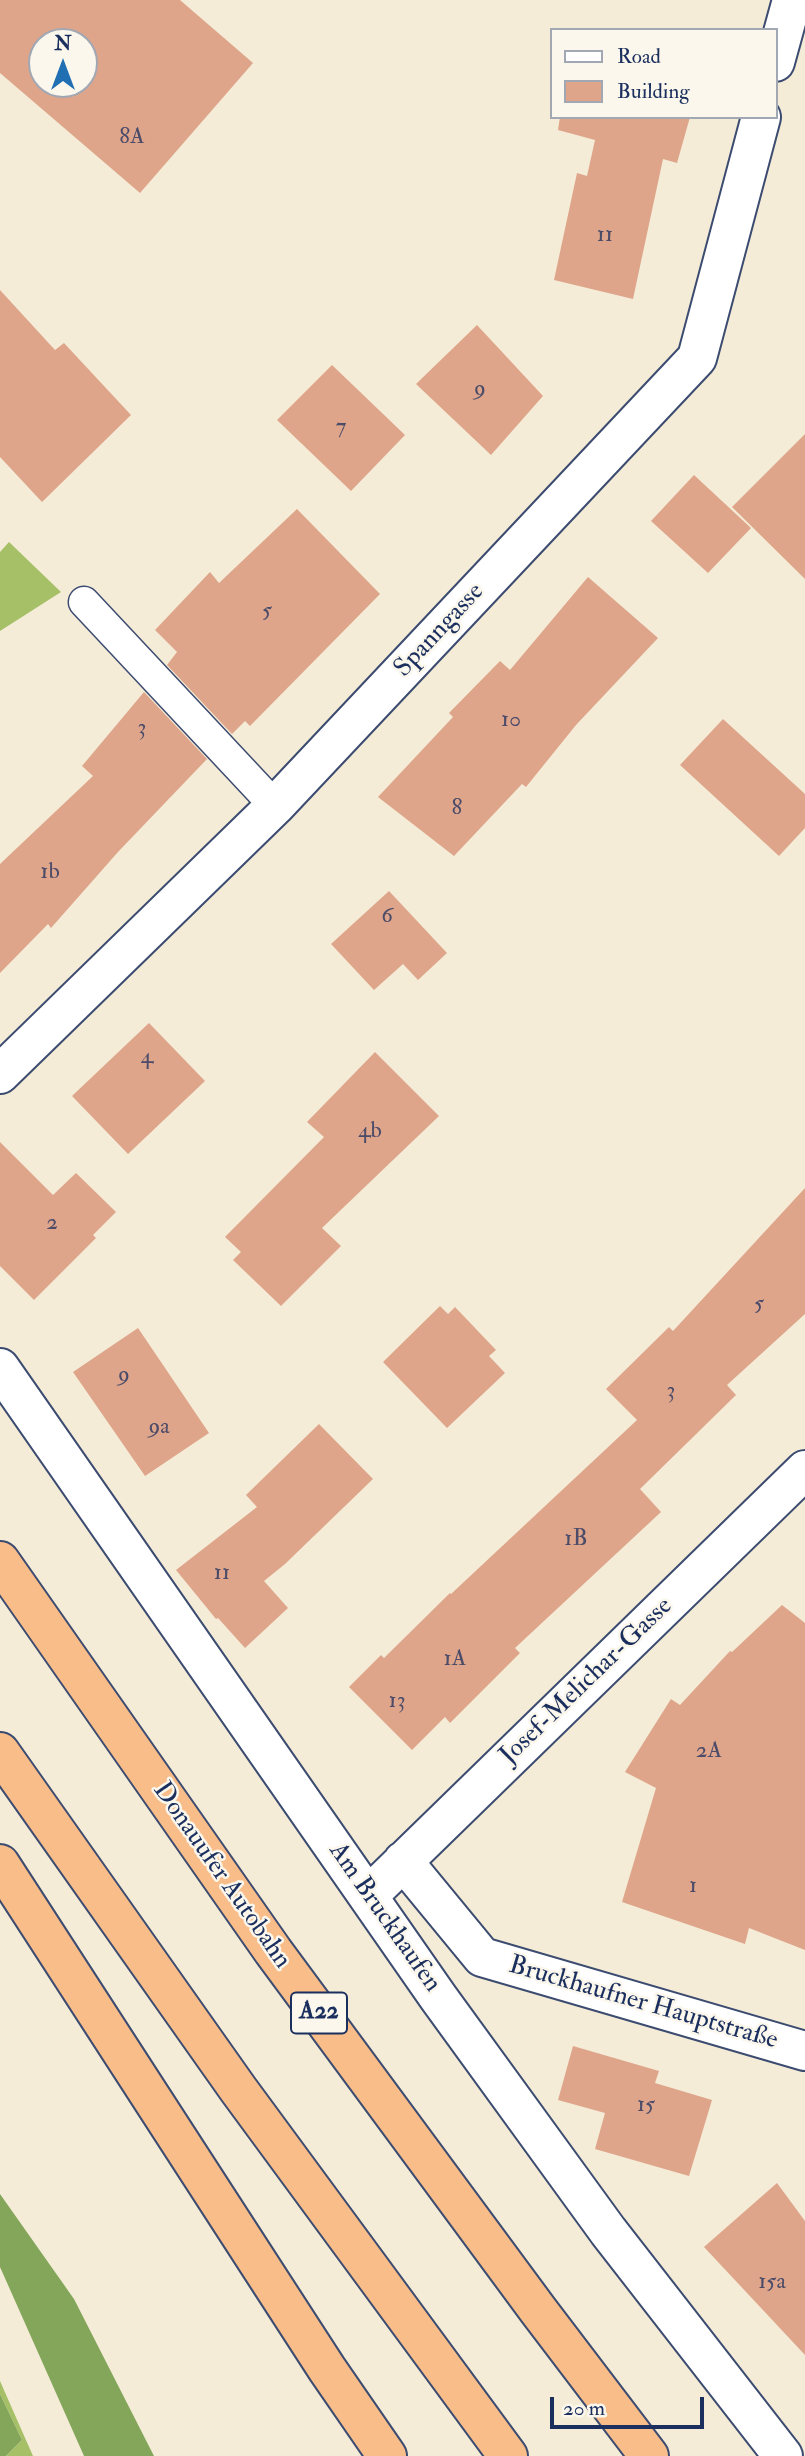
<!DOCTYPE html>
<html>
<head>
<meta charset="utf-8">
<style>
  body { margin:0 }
  #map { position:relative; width:805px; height:2456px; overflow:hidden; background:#f4ecd7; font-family:"IM FELL Double Pica",serif }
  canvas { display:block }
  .legend { position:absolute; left:550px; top:28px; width:228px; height:91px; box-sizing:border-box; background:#fbf7ec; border:2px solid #a1a7b3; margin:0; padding:9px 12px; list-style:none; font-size:21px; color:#1b2f5e }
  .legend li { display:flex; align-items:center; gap:14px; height:35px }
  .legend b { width:35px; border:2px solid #a1a7b3 }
  .north { position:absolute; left:28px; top:28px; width:70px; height:70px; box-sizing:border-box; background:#fbf7ec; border:2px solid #a1a7b3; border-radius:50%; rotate:0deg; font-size:19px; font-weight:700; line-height:28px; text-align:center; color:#1b2f5e }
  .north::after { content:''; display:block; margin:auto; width:24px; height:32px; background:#1f6fb2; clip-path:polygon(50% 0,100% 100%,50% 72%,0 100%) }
  .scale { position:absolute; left:550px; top:2397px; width:154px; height:32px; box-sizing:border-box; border:4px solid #1b2f5e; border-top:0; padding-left:9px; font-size:21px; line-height:24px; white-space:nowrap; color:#1b2f5e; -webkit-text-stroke:5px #fbf7ec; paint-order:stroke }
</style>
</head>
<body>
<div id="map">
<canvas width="805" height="2456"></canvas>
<ul class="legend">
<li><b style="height:9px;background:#fff"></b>Road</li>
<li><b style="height:19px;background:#dea58b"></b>Building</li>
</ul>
<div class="north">N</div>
<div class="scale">20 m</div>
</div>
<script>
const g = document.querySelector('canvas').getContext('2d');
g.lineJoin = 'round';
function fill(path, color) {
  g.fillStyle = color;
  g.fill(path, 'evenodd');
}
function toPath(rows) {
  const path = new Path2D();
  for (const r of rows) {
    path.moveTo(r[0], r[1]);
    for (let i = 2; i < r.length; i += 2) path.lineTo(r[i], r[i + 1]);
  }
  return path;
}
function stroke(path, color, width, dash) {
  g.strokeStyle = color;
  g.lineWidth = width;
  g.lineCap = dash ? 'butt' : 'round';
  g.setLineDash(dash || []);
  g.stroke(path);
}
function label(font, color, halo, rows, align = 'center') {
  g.font = font + ' "IM FELL Double Pica",serif';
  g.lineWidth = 5;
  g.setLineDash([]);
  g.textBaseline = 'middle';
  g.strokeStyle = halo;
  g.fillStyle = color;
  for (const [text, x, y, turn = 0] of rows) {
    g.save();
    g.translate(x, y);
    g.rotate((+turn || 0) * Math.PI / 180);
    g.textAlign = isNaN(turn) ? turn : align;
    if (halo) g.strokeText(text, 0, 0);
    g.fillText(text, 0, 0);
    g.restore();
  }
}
fill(toPath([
  [9,542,61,592,0,631,0,552],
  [0,2381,33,2456,6,2456,22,2440,0,2394]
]), '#a5c066');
fill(toPath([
  [0,2194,74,2299,154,2456,84,2456,0,2267],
  [0,2394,22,2440,6,2456,0,2456]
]), '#84a65b');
fill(toPath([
  [0,0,180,0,253,63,140,193,0,73],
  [42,42,84,42,84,84,42,84],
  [560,117,690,117,677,163,663,159,633,299,554,280,577,173,587,176,595,140,558,130],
  [0,290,55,350,64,343,131,415,42,502,0,457],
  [477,325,543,396,491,455,416,384],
  [332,365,405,435,351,491,277,420],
  [805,434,805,579,732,507],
  [694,475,751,528,708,573,651,521],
  [297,509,380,594,250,726,245,721,232,734,167,665,177,652,155,630,210,572,219,583],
  [588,577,658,638,576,725,526,787,522,784,454,856,378,797,453,717,449,713,500,661,510,670],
  [144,692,207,759,118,852,51,928,48,924,0,973,0,864,93,776,82,766],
  [723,719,805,794,805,828,779,856,680,765],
  [389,891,447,953,418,980,403,964,374,990,331,944],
  [149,1023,205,1081,128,1154,72,1096],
  [375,1052,439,1116,322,1228,341,1246,281,1306,233,1260,241,1252,225,1237,324,1137,307,1122],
  [0,1142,53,1195,76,1173,116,1212,93,1235,96,1238,34,1300,0,1266],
  [805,1188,805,1314,727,1385,736,1395,640,1489,661,1512,515,1648,520,1653,450,1723,445,1717,412,1750,349,1687,381,1655,384,1658,450,1593,451,1594,637,1420,606,1389,669,1327,673,1331],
  [440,1306,448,1314,455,1307,496,1350,489,1356,505,1373,447,1428,383,1362],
  [138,1328,209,1433,145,1476,73,1372],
  [319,1424,373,1479,285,1564,264,1581,288,1608,245,1648,218,1618,216,1619,176,1570,257,1507,246,1495],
  [782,1605,805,1623,805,1950,749,1928,745,1944,622,1902,656,1788,625,1772,671,1699,680,1705,730,1651,732,1652],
  [573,2046,659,2071,655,2083,712,2100,689,2176,595,2149,605,2113,558,2100],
  [777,2183,805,2221,805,2355,704,2247]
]), '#dea58b');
const service = toPath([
  [84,602,275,806]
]);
const minor = toPath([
  [775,62,792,0],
  [0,1074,275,806,697,358,761,117],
  [0,1368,438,1997,608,2231,783,2456],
  [403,1861,482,1957,805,2051],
  [369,1895,805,1470]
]);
const motorway = toPath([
  [0,1561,273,1951,538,2310,649,2456],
  [0,1752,238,2089,508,2456],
  [0,1864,327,2369,387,2456]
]);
stroke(service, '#3c4b70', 33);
stroke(minor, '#3c4b70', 42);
stroke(motorway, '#3c4b70', 42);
stroke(service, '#fff', 30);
stroke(minor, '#fff', 38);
stroke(motorway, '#f8bd89', 38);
label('23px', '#4c4c69', null, [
  ["8A",132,138],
  ["11",605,236],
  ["9",480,390],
  ["7",341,428],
  ["5",267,612],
  ["10",511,721],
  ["3",142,729],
  ["8",457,809],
  ["1b",50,873],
  ["6",387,917],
  ["4",147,1058],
  ["4b",370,1132],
  ["2",52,1224],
  ["5",759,1305],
  ["9",124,1376],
  ["3",671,1392],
  ["9a",159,1428],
  ["1B",576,1540],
  ["11",222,1574],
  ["1A",455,1660],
  ["13",397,1702],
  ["2A",709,1752],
  ["1",693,1887],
  ["15",646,2106],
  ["15a",772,2283]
]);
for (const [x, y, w] of [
  [319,2013,56]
]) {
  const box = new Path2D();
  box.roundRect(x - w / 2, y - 20.5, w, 41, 5);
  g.fillStyle = '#fbf7ec';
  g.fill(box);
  stroke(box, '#1b2f5e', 2);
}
label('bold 24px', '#1b2f5e', null, [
  ["A22",319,2013]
]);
label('26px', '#1b2f5e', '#fbf7ec', [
  ["Spanngasse",440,631,-47],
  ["Josef-Melichar-Gasse",587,1682,-44],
  ["Donauufer Autobahn",221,1876,55],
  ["Am Bruckhaufen",384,1918,55],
  ["Bruckhaufner Hauptstraße",643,2004,16]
]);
</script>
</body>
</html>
